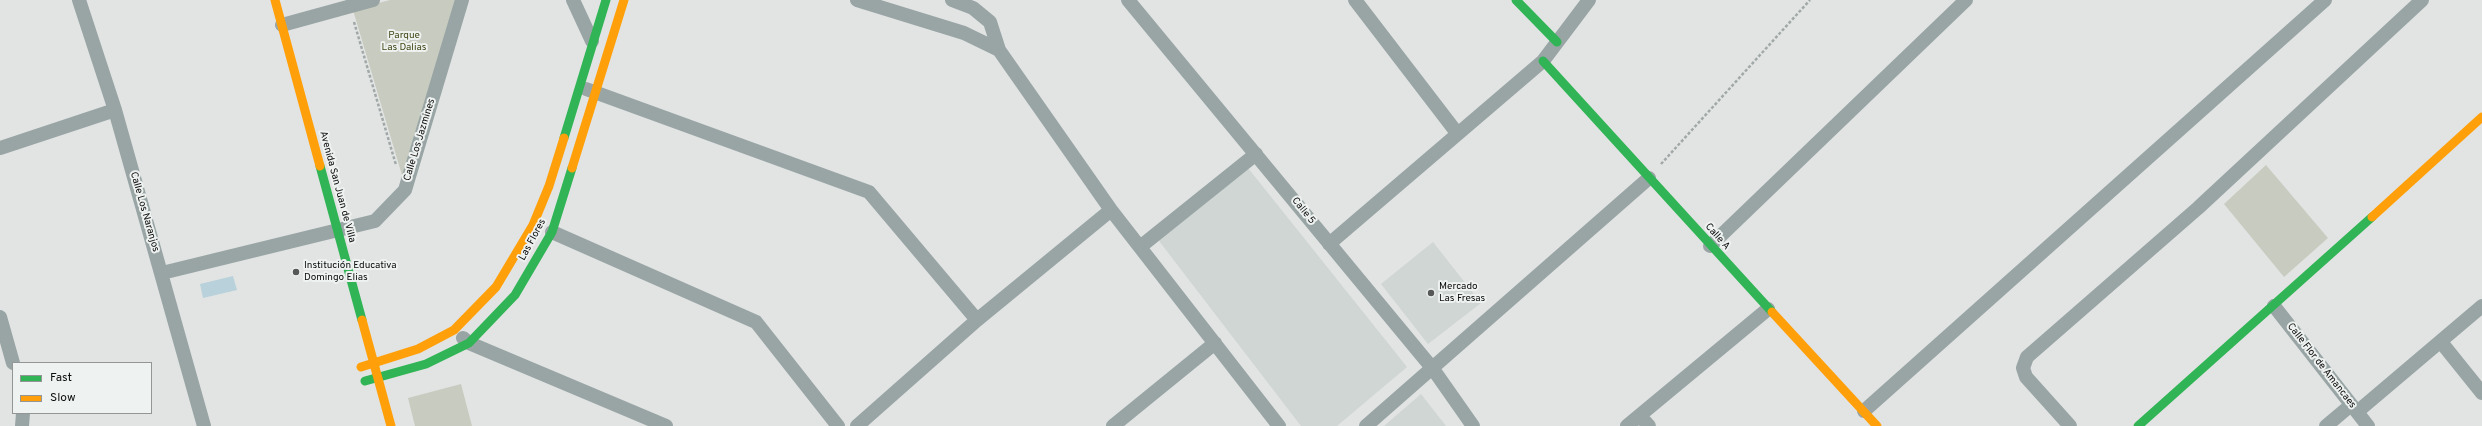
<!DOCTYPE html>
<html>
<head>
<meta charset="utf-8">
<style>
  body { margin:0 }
  #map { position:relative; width:2482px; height:426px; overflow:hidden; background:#e2e4e3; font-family:Overpass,sans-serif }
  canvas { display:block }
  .legend { position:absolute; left:12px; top:362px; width:140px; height:52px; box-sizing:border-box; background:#eef2f0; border:1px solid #939695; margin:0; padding:5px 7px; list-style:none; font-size:12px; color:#0b0c0c }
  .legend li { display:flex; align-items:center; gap:8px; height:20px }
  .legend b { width:20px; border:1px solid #939695 }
</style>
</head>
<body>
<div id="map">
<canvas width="2482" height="426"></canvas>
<ul class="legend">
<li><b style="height:5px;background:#30b455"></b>Fast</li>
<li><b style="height:5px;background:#ff9f0a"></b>Slow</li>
</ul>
</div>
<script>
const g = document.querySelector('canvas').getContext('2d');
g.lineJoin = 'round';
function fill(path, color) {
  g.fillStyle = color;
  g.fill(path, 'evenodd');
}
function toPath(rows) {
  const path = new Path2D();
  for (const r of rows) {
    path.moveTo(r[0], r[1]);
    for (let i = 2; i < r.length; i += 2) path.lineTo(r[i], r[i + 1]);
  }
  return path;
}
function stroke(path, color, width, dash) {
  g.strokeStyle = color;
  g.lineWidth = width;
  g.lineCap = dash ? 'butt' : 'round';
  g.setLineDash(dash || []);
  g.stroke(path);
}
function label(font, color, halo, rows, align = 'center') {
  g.font = font + ' Overpass,sans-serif';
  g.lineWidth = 4;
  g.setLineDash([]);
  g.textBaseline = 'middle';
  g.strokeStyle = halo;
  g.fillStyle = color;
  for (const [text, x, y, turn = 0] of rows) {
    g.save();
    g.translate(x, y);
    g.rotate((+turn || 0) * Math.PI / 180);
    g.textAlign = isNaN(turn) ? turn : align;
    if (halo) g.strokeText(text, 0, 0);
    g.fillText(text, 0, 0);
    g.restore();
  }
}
fill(toPath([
  [1248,168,1407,367,1337,426,1301,426,1156,237],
  [1433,242,1481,303,1428,344,1381,284],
  [1421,394,1446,426,1384,426]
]), '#cfd6d3');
fill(toPath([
  [390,0,457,0,404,182,353,10],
  [2266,165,2328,238,2284,277,2224,204],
  [461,384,472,426,415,426,408,398]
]), '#c8cbbf');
fill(toPath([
  [233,276,237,290,203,298,200,284]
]), '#b8d1da');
stroke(toPath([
  [354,22,396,165],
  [1661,164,1810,0]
]), '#a1a9a8', 2.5, [3, 2]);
stroke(toPath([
  [79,0,115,110,204,426],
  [573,0,592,41],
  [857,0,964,33,999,50],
  [952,0,973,8,990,22,999,50,1111,210,1279,426],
  [1128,0,1433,369,1473,426],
  [1355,0,1457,133],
  [282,25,373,0],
  [586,89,869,192,977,320],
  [0,148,115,110],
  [552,232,756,322,838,426],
  [1329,244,1543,61,1589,0],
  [1710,246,1966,0],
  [1140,247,1256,154],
  [162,273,375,221,405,190,462,0],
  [2274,306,2368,426],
  [0,317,13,363],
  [463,338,469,343,666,426],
  [2441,342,2482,393],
  [1864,411,2325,0],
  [2357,412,2482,306],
  [1640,416,1649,426],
  [22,426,23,413],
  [857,426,977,320,1111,210],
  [1113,426,1215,343],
  [1366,426,1649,178],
  [1627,426,1768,309],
  [2070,426,2026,377,2023,368,2027,357,2198,208,2422,0],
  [2326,426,2351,405]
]), '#99a5a5', 14);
stroke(toPath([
  [1516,0,1557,42],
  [1543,61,1772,312],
  [564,138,606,0],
  [320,166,362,320],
  [365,381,426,364,469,343,515,295,552,232,572,168],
  [2138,426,2372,217]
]), '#30b455', 9);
stroke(toPath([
  [275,0,320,166],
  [572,168,624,0],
  [2372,217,2482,117],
  [1772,312,1877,426],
  [362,320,391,426],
  [361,367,418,349,454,330,496,287,533,225,549,186,564,138]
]), '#ff9f0a', 9);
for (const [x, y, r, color] of [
  [296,272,4,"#565857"],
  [1431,293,4,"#565857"]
]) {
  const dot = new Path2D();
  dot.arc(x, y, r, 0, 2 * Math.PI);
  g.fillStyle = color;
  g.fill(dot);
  stroke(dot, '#eef2f0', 1.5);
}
label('10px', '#424917', '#eef2f0', [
  ["Parque",404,36],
  ["Las Dalias",404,48]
]);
label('10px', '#0b0c0c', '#eef2f0', [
  ["Calle Los Jazmines",420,140,-73],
  ["Avenida San Juan de Villa",337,187,75],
  ["Calle 5",1303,211,51],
  ["Calle Los Naranjos",144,212,74],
  ["Calle A",1717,237,48],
  ["Las Flores",533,240,-62],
  ["Calle Flor de Amancaes",2321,366,52]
]);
label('10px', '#0b0c0c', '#eef2f0', [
  ["Institución Educativa",304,266],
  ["Domingo Elias",304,278],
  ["Mercado",1439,287],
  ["Las Fresas",1439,299]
], 'left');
</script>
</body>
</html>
